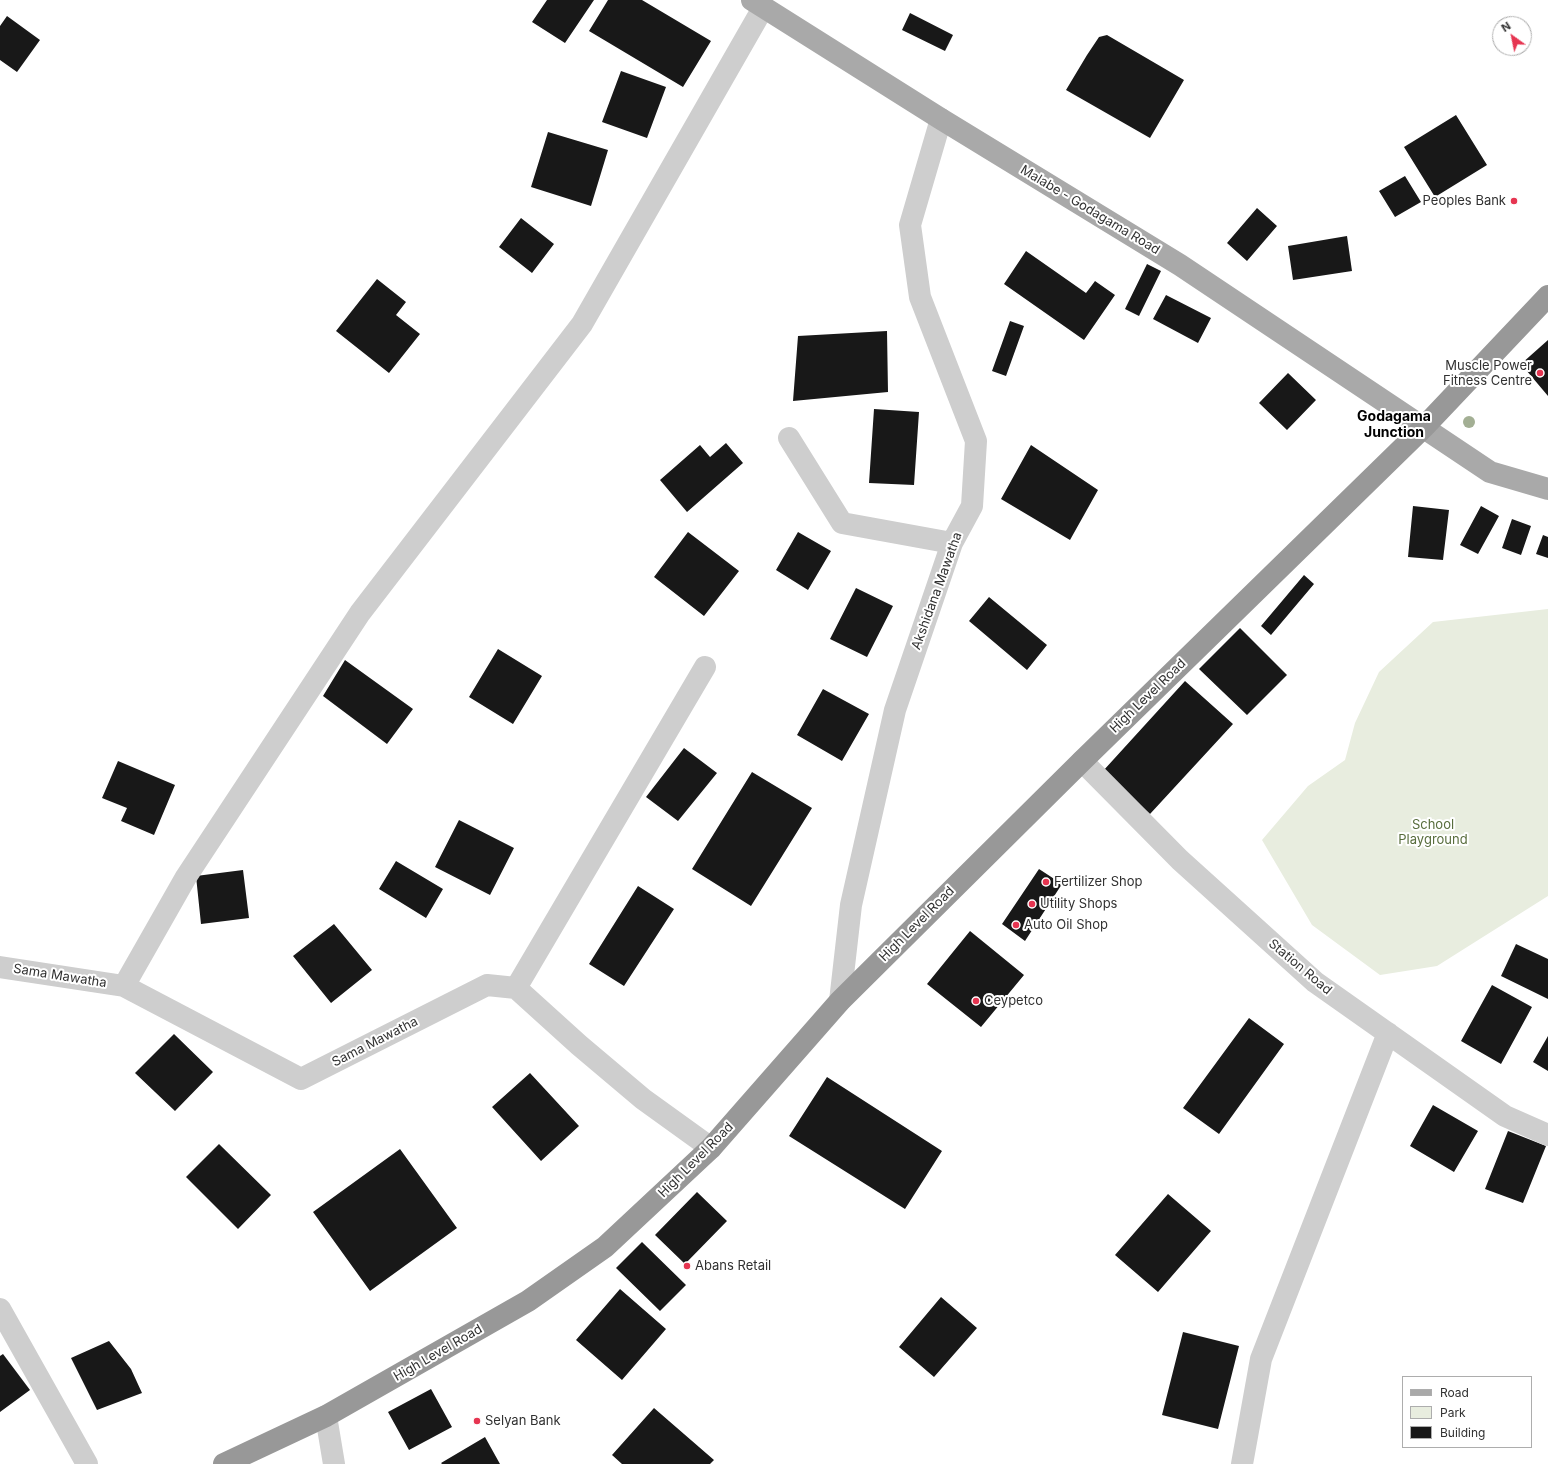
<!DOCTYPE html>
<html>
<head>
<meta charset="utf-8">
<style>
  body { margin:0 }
  #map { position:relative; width:1548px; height:1464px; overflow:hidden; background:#fff; font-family:Inter,sans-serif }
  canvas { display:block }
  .legend { position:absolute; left:1402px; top:1376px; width:130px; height:72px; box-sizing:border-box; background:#fff; border:1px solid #adadad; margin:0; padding:5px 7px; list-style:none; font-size:12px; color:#313131 }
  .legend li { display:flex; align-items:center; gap:8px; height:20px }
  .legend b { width:20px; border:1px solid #adadad }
  .north { position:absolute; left:1492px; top:16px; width:40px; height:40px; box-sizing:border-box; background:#fff; border:1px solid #adadad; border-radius:50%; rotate:327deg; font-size:11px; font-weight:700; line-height:16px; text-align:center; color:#313131 }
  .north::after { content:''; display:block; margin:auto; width:14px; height:18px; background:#e63551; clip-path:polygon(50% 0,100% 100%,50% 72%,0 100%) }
</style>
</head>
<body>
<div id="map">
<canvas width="1548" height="1464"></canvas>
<ul class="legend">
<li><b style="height:5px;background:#a9a9a9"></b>Road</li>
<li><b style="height:11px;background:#e8eddf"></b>Park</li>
<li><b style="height:11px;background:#181818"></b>Building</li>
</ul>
<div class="north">N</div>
</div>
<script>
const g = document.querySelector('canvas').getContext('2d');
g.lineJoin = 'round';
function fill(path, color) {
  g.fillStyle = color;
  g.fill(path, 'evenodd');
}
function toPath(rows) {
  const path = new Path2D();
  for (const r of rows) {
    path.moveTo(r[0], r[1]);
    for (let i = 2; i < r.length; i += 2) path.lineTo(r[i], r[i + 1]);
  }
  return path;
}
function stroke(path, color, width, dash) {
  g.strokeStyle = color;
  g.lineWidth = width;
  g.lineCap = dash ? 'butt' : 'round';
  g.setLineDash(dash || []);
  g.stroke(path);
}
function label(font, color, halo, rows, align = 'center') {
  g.font = font + ' Inter,sans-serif';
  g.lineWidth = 4;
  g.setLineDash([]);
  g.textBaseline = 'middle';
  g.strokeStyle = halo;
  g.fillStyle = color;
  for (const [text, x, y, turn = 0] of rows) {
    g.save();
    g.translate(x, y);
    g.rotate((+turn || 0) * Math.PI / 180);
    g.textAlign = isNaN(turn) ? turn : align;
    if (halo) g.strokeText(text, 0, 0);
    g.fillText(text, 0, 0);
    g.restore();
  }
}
fill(toPath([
  [1548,609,1548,896,1437,966,1380,975,1312,925,1262,840,1308,786,1345,760,1355,723,1379,672,1433,622]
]), '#e8eddf');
fill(toPath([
  [547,0,594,0,565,43,532,22],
  [608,0,642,0,711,41,683,87,589,31],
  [910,13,953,35,945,51,902,30],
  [7,16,40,40,17,72,0,60,0,26],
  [1107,35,1184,80,1150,138,1066,90,1087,55,1099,37],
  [621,71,666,87,647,138,602,122],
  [1456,115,1487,165,1435,197,1404,147],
  [548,132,608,150,591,206,531,187],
  [1405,176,1421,202,1395,217,1379,191],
  [1257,208,1277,226,1247,261,1227,243],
  [521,218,554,244,532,273,499,247],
  [1347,236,1352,271,1293,280,1288,246],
  [1026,251,1086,293,1095,281,1115,295,1084,340,1004,284],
  [1147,264,1161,271,1139,316,1125,309],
  [377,279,406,302,396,315,420,334,389,373,336,331],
  [1166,295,1211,318,1198,343,1153,319],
  [1010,321,1024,326,1006,376,992,371],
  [887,331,888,392,793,401,798,336],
  [1548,340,1548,396,1521,364],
  [1288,373,1316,400,1287,430,1259,403],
  [874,409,919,412,914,485,869,483],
  [726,443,743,463,687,512,660,480,700,445,710,457],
  [1031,445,1098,490,1070,540,1001,499],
  [1413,506,1449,510,1443,560,1408,557],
  [1481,506,1499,516,1478,554,1460,545],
  [1512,519,1531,526,1521,555,1502,548],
  [688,532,739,571,704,616,654,577],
  [798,532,831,551,808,590,776,570],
  [1543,535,1548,537,1548,558,1536,554],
  [1304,575,1314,584,1271,635,1261,626],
  [856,588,893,606,867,657,830,639],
  [989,597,1047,645,1027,670,969,621],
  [1240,628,1287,675,1247,715,1199,669],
  [498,649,542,676,513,724,469,697],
  [345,660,413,709,387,744,323,696],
  [1185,681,1233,724,1150,814,1103,771],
  [823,689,869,714,842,761,797,735],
  [684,748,717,773,678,821,646,797],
  [118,761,175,785,154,835,121,821,127,808,102,798],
  [752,772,812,808,751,906,692,869],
  [459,820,514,848,490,895,435,867],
  [396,861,443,889,426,918,379,889],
  [1039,869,1062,884,1025,941,1002,924],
  [243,870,249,918,201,924,196,876],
  [638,886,674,909,624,986,589,964],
  [334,924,372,970,331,1003,293,956],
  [970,931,1024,975,981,1027,927,984],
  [1516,944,1548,959,1548,999,1501,976],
  [1492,985,1532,1007,1501,1064,1461,1041],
  [1249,1018,1284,1044,1219,1134,1183,1108],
  [174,1034,213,1072,175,1111,135,1073],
  [1548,1036,1548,1071,1533,1062],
  [530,1073,579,1126,541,1161,492,1107],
  [827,1077,942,1151,905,1209,789,1136],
  [1433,1105,1478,1131,1454,1172,1410,1146],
  [1508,1131,1546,1146,1523,1203,1485,1189],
  [219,1144,271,1195,238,1229,186,1177],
  [400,1149,457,1228,370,1291,313,1212],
  [697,1192,727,1221,685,1264,655,1235],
  [1168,1194,1211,1231,1158,1292,1115,1255],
  [642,1242,686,1285,660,1311,616,1268],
  [620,1289,666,1329,622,1380,576,1340],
  [941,1297,977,1328,934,1377,899,1347],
  [1183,1332,1239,1346,1218,1429,1162,1415],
  [109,1341,131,1369,142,1393,97,1410,71,1358],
  [3,1354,30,1390,0,1412,0,1356],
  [431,1389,452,1427,409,1450,388,1412],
  [654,1408,714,1460,710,1464,622,1464,612,1455],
  [485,1437,500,1464,442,1464,441,1463]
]), '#181818');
stroke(toPath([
  [789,438,842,523,952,543],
  [1082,761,1180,860,1315,982,1505,1116,1548,1135],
  [0,967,124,986,301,1079,487,985,516,988,579,1045,643,1099,711,1148],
  [124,986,186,877,360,613,582,324,763,8],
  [516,988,705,667],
  [840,1001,851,905,895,710,952,543,972,506,976,441,920,297,910,225,941,119],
  [0,1309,87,1464],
  [326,1416,334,1464],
  [1242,1464,1261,1359,1388,1033]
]), '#cecece', 22);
stroke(toPath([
  [752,0,941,119,1180,265,1490,472,1548,489]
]), '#a9a9a9', 22);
stroke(toPath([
  [224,1464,326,1416,528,1301,605,1247,711,1148,840,1001,1082,761,1424,427,1548,296]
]), '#989898', 22);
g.fillStyle = '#a3af94';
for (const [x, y] of [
  [1469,422]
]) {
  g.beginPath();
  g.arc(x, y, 6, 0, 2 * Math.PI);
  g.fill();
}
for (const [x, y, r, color] of [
  [1514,201,4,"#e63551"],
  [1540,373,4,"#e63551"],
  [1046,882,4,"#e63551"],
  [1032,904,4,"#e63551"],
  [1016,925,4,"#e63551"],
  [976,1001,4,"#e63551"],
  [687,1266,4,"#e63551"],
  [477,1421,4,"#e63551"]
]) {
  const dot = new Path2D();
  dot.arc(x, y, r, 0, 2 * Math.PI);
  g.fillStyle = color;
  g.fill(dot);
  stroke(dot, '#fff', 1.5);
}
label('13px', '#313131', '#fff', [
  ["Peoples Bank",1506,201,"right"],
  ["Muscle Power",1532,366,"right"],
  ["Fitness Centre",1532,381,"right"],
  ["Fertilizer Shop",1054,882],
  ["Utility Shops",1040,904],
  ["Auto Oil Shop",1024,925],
  ["Ceypetco",984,1001],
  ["Abans Retail",695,1266],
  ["Selyan Bank",485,1421]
], 'left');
label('13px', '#313131', '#fff', [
  ["Malabe - Godagama Road",1090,210,31],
  ["Akshidana Mawatha",937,591,-70],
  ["High Level Road",1148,696,-44],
  ["High Level Road",917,924,-45],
  ["Station Road",1300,967,40],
  ["Sama Mawatha",60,976,9],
  ["Sama Mawatha",375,1042,-27],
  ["High Level Road",696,1160,-45],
  ["High Level Road",438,1353,-30]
]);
label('13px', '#586d3d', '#fff', [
  ["School",1433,825],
  ["Playground",1433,840]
]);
label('bold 14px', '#000', '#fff', [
  ["Godagama",1394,417],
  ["Junction",1394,433]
]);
</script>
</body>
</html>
